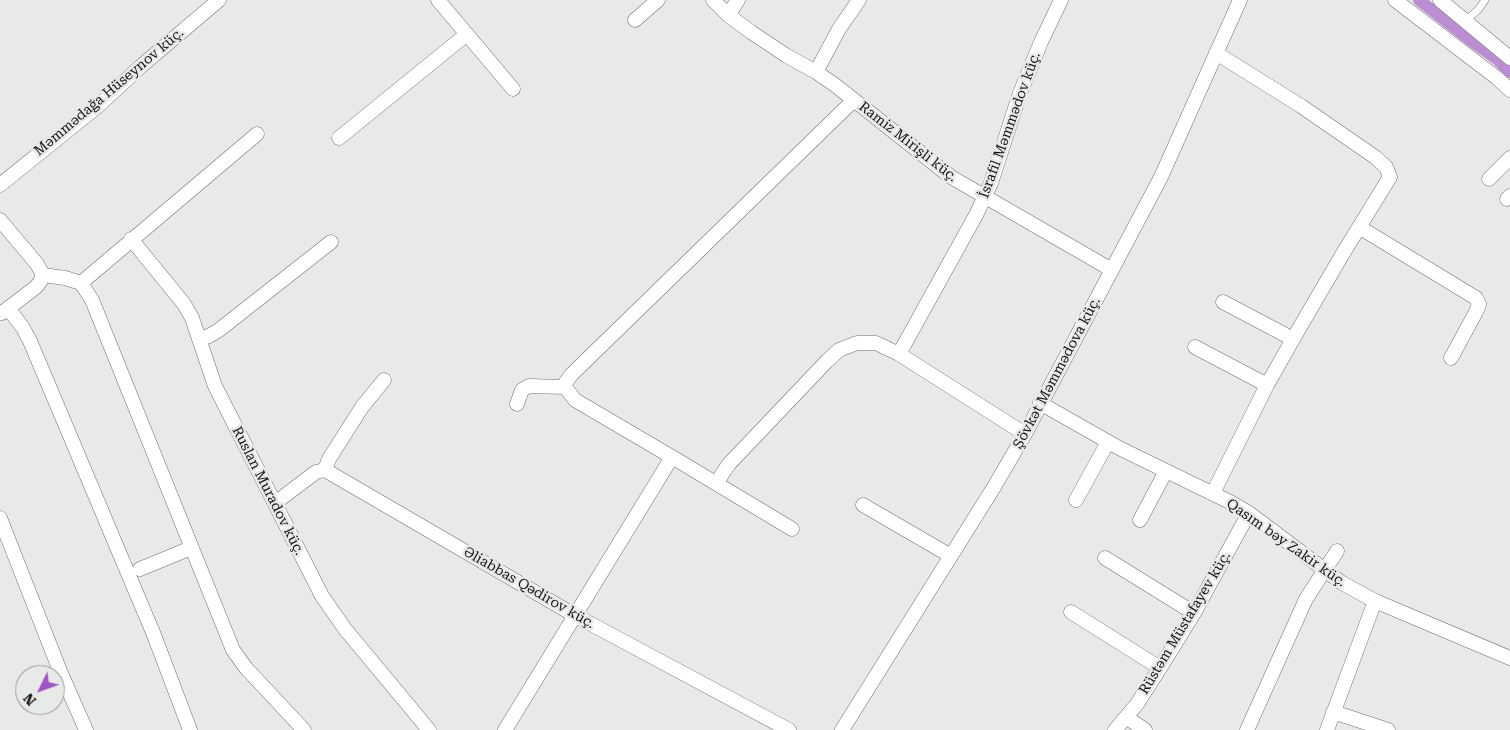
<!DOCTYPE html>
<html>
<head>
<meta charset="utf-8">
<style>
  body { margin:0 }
  #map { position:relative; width:1510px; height:730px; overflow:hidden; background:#e8eae8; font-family:"Roboto Serif",serif }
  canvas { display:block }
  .north { position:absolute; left:15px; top:665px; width:50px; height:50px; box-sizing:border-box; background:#e8eae8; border:1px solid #949594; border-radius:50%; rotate:228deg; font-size:14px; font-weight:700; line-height:20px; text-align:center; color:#151515 }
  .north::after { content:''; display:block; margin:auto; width:18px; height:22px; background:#a054c6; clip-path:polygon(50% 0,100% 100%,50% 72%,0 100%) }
</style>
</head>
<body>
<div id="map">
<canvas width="1510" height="730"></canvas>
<div class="north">N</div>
</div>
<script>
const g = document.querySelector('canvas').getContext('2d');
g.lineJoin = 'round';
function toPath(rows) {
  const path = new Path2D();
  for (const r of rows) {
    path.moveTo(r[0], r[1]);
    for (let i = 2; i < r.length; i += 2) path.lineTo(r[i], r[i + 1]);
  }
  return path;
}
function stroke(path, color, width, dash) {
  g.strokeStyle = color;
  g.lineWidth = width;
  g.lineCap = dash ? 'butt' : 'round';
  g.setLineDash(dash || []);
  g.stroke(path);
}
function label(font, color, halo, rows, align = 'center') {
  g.font = font + ' "Roboto Serif",serif';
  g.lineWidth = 5;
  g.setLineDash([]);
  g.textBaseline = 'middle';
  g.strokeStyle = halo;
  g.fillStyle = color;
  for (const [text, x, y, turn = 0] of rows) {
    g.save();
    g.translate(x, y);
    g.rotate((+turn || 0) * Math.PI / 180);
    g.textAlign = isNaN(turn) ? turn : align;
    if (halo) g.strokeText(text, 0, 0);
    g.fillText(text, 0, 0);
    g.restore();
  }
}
stroke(toPath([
  [1419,0,1469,39,1497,59,1510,72]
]), '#bb8ed4', 12);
const lane = toPath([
  [1466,20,1478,10,1485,0]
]);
const street = toPath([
  [438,0,513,89],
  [713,0,728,15,751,32,787,56,816,72,835,85,951,177,1112,270],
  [1395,0,1497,78,1510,90],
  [1440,0,1510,58],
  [728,15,738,0],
  [635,20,658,0],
  [816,72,839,29,859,0],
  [339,138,467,34],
  [1489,179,1510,158],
  [0,185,98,106,140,67,219,0],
  [1507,199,1510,196],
  [0,220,37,264,43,275,40,282,36,287,2,313],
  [1359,227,1476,298,1479,304,1477,310,1451,358],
  [131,239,184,304,192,318,215,386,322,596,345,629,429,730],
  [43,275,65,278,81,283,92,300,233,650,246,668,304,730],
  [81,283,257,134],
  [1223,302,1293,339],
  [8,308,23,328,30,341,154,635,190,730],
  [199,339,209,336,219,330,331,242],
  [1195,347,1267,385],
  [899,354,976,215,991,183,1020,93,1041,42,1061,0],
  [1040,403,1119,448,1232,503,1249,513,1342,583,1375,601,1510,658],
  [517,404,522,390,529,386,565,387],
  [672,457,792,529],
  [325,470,329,459,362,407,384,380],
  [716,483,729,464,827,361,839,350,857,343,876,343,899,354,1025,434],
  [1213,493,1267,385,1293,339,1342,255,1390,177,1386,167,1375,157,1301,106,1216,53],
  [1076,500,1108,442],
  [275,503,316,472,325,470,576,616,789,730],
  [863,505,951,556],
  [0,518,60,671,86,730],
  [1140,520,1166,471],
  [1105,558,1194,613],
  [140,569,191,548],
  [1071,612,1160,668],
  [1333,712,1388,730],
  [1126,717,1145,730],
  [505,730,672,457,575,400,565,387,566,382,572,374,854,100],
  [842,730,994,487,1025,434,1161,177,1240,0],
  [1115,730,1137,704,1160,668,1194,613,1249,513],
  [1247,730,1306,599,1337,551],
  [1327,730,1375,601]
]);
stroke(lane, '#6e706e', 8);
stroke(street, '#6e706e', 15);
stroke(lane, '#fff', 7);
stroke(street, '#fff', 14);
label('14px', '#151515', '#e8eae8', [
  ["Məmmədağa Hüseynov küç.",109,92,-40],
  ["İsrafil Məmmədov küç.",1010,125,-70],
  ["Ramiz Mirişli küç.",908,142,38],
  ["Şövkət Məmmədova küç.",1057,373,-62],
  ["Ruslan Muradov küç.",268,491,63],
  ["Qasım bəy Zakir küç.",1286,543,35],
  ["Əliabbas Qədirov küç.",529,588,30],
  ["Rüstəm Müstafayev küç.",1185,623,-59]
]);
</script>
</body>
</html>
